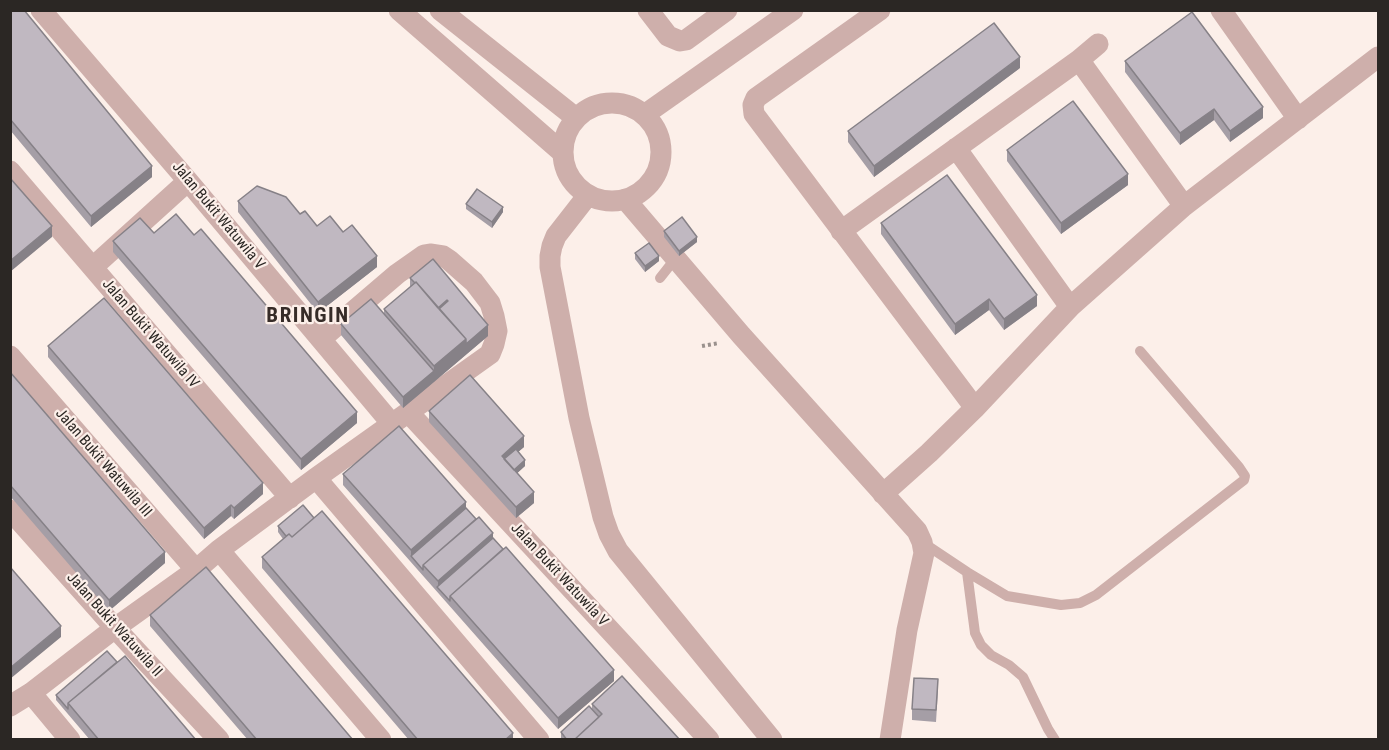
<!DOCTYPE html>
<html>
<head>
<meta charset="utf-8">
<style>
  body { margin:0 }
  #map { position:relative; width:1389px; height:750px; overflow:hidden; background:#fcefe9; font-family:"Roboto Condensed",sans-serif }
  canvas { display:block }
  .frame { position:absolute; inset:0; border:12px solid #2b2724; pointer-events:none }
</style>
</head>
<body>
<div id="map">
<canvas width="1389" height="750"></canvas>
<div class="frame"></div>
</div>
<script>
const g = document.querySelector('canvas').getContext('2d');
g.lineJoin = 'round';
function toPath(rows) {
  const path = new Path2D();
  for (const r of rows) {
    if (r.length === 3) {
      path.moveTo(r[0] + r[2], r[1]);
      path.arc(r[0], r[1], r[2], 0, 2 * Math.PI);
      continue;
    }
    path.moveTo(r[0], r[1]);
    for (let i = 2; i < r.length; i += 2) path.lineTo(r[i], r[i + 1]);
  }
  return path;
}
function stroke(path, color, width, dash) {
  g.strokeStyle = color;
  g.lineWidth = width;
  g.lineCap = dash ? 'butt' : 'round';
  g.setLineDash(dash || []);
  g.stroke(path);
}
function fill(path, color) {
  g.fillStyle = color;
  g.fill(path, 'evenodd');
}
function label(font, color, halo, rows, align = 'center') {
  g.font = font + ' "Roboto Condensed",sans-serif';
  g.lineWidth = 4.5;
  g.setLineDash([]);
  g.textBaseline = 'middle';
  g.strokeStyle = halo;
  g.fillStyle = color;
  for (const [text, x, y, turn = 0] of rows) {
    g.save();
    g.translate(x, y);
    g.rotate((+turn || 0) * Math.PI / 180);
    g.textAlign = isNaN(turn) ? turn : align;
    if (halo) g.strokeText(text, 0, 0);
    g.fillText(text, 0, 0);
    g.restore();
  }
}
stroke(toPath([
  [702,346,719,343]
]), '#9a918d', 4, [3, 3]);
stroke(toPath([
  [660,278,675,259],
  [922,542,967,572,975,633,981,645,991,655,1009,665,1023,677,1048,729,1055,740],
  [967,572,1007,596,1061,605,1080,603,1096,595,1244,480,1245,476,1239,467,1140,351]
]), '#ceafab', 10);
stroke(toPath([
  [41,10,188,181,392,424],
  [399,10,563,153],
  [440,10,576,118],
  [648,10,668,36,680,41,686,40,727,10],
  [880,10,756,98,753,105,754,114,975,408,1070,307,1184,206,1378,57],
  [1221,10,1298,119],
  [1079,60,1184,206],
  [612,152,49],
  [644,115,793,10],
  [956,148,1070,307],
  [10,171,290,498],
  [588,195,556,236,552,246,550,256,550,267,579,418,603,517,609,534,618,551,772,740],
  [625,199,741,335,917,531,922,542,924,553,907,630,890,740],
  [841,231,1079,60,1098,44],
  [93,267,188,181],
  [10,356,196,570],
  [408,412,630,652,709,740],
  [316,478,539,740],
  [883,494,929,453,975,408],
  [10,510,115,628,219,740],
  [219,550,381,740],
  [31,693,70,740],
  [10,706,31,693,115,628,196,570,219,550,316,478,490,354,494,344,497,331,494,316,490,303,474,282,449,260,443,256,430,254,424,255,397,274,321,339]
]), '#ceafab', 21);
fill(toPath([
  [10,10,152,177,91,227,10,130],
  [1125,61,1263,118,1230,142,1214,120,1180,145,1125,72],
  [1020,68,874,177,848,142,848,131],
  [1007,150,1128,185,1061,234,1007,161],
  [238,201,317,226,343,232,377,267,318,313,238,212],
  [466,204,503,212,492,228,466,209],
  [881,223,1037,306,1004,330,989,310,955,335,881,234],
  [664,231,697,242,679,256,664,237],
  [154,233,357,423,301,470,113,252,113,241],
  [635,253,659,261,645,272,635,259],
  [433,259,488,336,403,408,341,335,341,324,384,314,384,309,410,287,410,278],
  [48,346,263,494,234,519,231,516,204,539,48,357],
  [10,372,165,563,109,611,10,496],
  [429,411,524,447,518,452,525,466,517,473,534,503,516,518,429,422],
  [343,474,466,508,614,681,558,729,343,485],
  [278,526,513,740,409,740,262,568,262,557,283,539,278,532],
  [150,615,353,740,248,740,150,626],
  [117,662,196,740,90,740,56,700,56,695],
  [938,690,936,722,912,720,912,709],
  [592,704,680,740,562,740,561,738,561,732,592,709]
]), '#a59ea6');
fill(toPath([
  [1020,57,1020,68,874,177,874,166],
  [1263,107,1263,118,1230,142,1230,131],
  [1214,109,1214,120,1180,145,1180,133],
  [152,166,152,177,91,227,91,216],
  [1128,174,1128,185,1061,234,1061,223],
  [503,207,503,212,492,228,492,222],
  [52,226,52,237,10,272,10,261],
  [697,237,697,242,679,256,679,251],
  [377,256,377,267,318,313,318,302],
  [659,256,659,261,645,272,645,266],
  [1037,295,1037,306,1004,330,1004,319],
  [989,299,989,310,955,335,955,324],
  [488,325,488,336,434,382,434,366,466,339],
  [434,371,434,382,403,408,403,397],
  [357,412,357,423,301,470,301,459],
  [524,436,524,447,504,464,502,456],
  [525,460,525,466,512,478,512,472],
  [263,483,263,494,234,519,234,508],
  [534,492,534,503,516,518,516,507],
  [466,502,466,513,411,556,411,550],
  [231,505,231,516,204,539,204,528],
  [493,533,493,544,438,587,438,581],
  [165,552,165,563,109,611,109,600],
  [61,626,61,637,10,679,10,668],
  [614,670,614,681,558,729,558,718],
  [513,733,513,740,505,740]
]), '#868187');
const building = toPath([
  [10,10,24,10,152,166,91,216,10,119,10,10],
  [1192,12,1263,107,1230,131,1214,109,1180,133,1125,61,1192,12],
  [994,23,1020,57,874,166,848,131,994,23],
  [1073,101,1128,174,1061,223,1007,150,1073,101],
  [947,175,1037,295,1004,319,989,299,955,324,881,223,947,175],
  [10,178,52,226,10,261,10,178],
  [257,186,286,197,300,214,305,211,317,226,330,216,343,232,352,225,377,256,318,302,238,201,257,186],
  [477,189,503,207,492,222,466,204,477,189],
  [176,214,194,235,201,229,357,412,301,459,113,241,140,218,154,233,176,214],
  [682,217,697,237,679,251,664,231,682,217],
  [649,243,659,256,645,266,635,253,649,243],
  [433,259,488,325,466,344,466,339,439,309,448,301,447,300,438,308,416,282,415,283,410,278,433,259],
  [416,282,466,339,434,366,384,309,416,282],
  [104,298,263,483,234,508,231,505,204,528,48,346,104,298],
  [371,299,434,371,403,397,341,324,371,299],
  [10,372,165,552,109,600,10,485,10,372],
  [470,375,524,436,502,456,534,492,516,507,429,411,470,375],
  [399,426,466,502,411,550,343,474,399,426],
  [516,449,525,460,514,470,504,459,516,449],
  [303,505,314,518,292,537,289,534,286,536,278,526,303,505],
  [466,508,476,519,423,565,423,570,411,556,466,508],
  [322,511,513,733,505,740,418,740,262,557,289,534,292,537,322,511],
  [479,517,493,533,438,581,423,565,479,517],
  [493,538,503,549,450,596,450,601,437,587,493,538],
  [506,547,614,670,558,718,450,596,506,547],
  [10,567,61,626,10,668,10,567],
  [206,567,353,740,257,740,150,615,206,567],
  [107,651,117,662,68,703,68,709,56,695,107,651],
  [125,656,196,740,99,740,68,703,125,656],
  [622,676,680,740,574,740,602,714,592,704,622,676],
  [914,678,938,679,936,710,912,709,914,678],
  [589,706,599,717,574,740,567,740,561,732,589,706]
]);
fill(building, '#c0b8c1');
stroke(building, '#868187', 1.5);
label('15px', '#2b2724', '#fcefe9', [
  ["Jalan Bukit Watuwila V",218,216,50],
  ["Jalan Bukit Watuwila IV",150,334,49],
  ["Jalan Bukit Watuwila III",103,463,49],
  ["Jalan Bukit Watuwila V",559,575,47],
  ["Jalan Bukit Watuwila II",114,625,48]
]);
g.letterSpacing = '1.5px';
label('bold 21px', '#362c28', '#fcefe9', [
  ["BRINGIN",308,317]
]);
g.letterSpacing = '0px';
</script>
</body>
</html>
